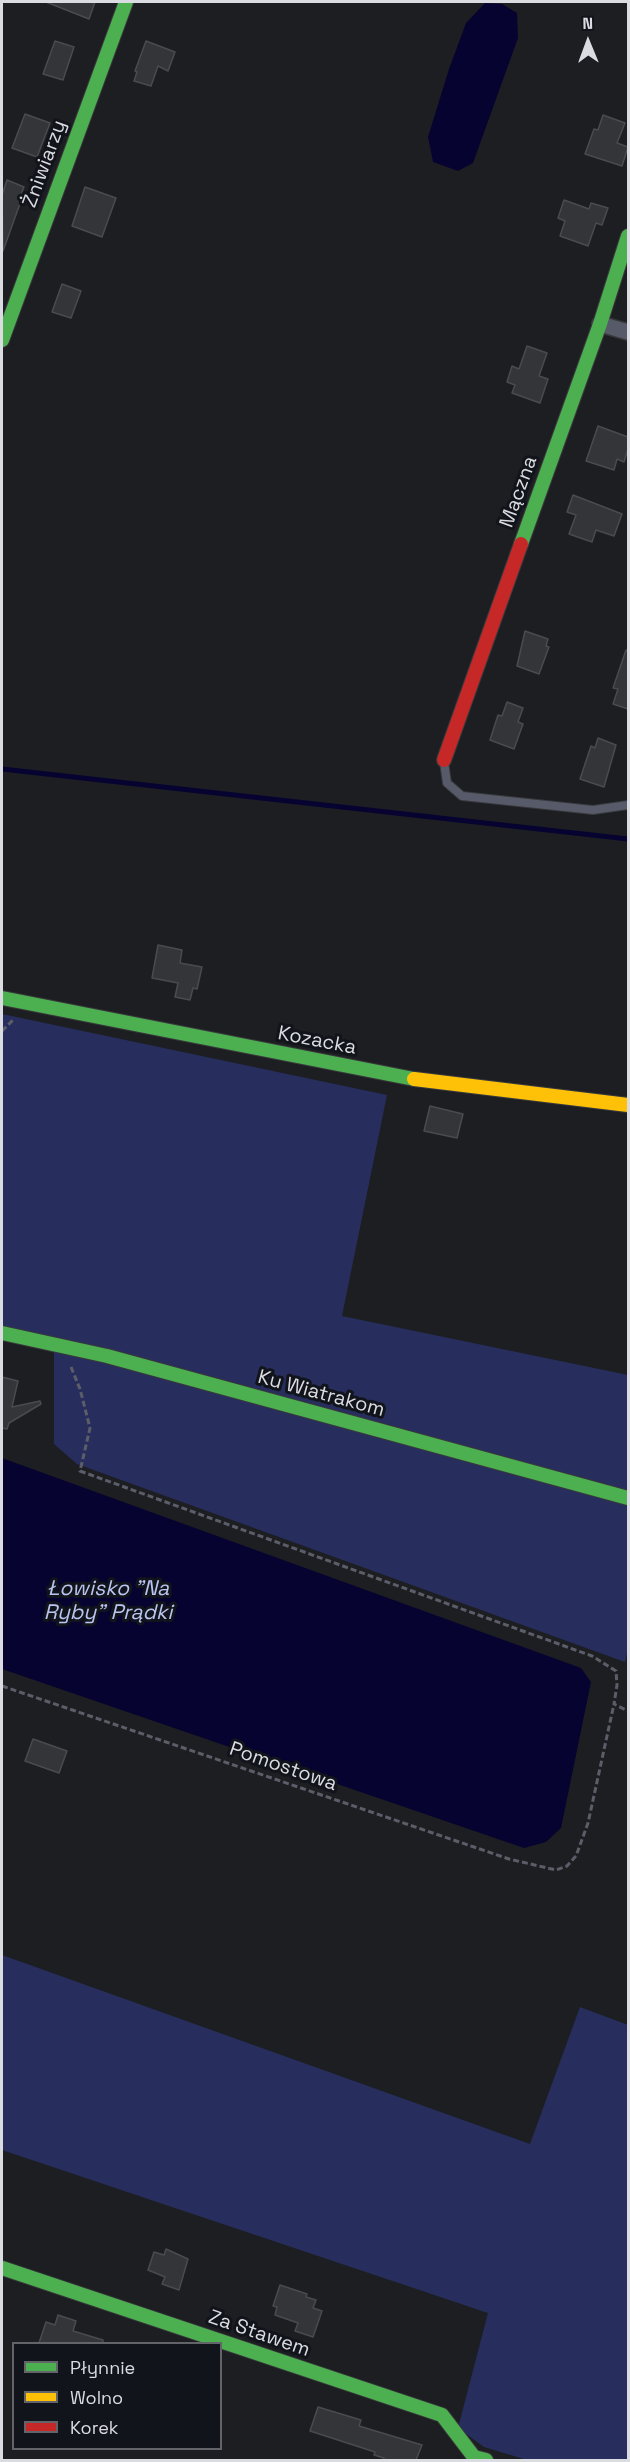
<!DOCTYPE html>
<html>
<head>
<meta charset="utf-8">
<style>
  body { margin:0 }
  #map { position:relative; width:630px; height:2462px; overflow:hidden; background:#1d1e22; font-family:"Space Grotesk",sans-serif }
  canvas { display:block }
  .frame { position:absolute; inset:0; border:3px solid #dadce1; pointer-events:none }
  .legend { position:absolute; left:12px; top:2342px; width:210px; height:108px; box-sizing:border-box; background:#12141b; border:2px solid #62646a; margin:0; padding:8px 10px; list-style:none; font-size:18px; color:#dadce1 }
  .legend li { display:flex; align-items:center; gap:12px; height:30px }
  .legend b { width:30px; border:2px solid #62646a }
  .north { position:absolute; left:558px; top:12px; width:60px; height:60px; -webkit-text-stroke:4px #12141b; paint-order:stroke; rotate:359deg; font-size:16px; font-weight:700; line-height:24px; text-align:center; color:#dadce1 }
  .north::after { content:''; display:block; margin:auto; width:21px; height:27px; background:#dadce1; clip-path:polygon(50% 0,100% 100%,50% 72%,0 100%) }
</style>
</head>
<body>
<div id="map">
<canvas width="630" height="2462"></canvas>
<div class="frame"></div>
<ul class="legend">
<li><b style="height:8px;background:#4caf50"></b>Płynnie</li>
<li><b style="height:8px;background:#ffc107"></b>Wolno</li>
<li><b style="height:8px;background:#c62828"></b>Korek</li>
</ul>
<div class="north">N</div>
</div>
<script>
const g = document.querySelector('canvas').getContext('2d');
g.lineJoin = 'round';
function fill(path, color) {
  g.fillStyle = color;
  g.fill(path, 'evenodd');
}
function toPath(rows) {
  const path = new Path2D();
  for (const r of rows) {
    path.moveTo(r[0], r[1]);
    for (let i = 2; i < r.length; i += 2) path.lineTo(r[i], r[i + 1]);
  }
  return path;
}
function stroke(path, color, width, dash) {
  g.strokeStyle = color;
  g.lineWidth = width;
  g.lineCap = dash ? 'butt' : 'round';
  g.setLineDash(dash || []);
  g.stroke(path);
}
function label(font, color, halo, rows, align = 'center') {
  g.font = font + ' "Space Grotesk",sans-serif';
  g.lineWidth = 6;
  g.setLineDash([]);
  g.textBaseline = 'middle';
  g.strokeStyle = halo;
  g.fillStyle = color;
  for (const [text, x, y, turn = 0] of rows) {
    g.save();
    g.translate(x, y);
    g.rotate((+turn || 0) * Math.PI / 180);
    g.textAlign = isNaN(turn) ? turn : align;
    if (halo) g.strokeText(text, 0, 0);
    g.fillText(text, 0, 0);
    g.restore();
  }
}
fill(toPath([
  [2,1014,387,1095,342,1316,628,1375,628,1649,625,1662,77,1464,54,1444,54,1339,2,1327],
  [2,1955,530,2144,580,2007,628,2025,628,2460,527,2460,484,2447,458,2428,488,2313,2,2150]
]), '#272e5d');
fill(toPath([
  [485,3,502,4,517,13,518,38,473,163,458,171,433,162,428,137,449,69,466,23],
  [2,1458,581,1668,591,1682,561,1828,546,1842,524,1848,2,1669]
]), '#070331');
stroke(toPath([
  [2,769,628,839]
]), '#070331', 5);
const building = toPath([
  [46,2,95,2,89,19,46,2],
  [55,41,74,47,63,80,43,74,55,41],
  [146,41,175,52,168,71,158,66,151,86,134,81,137,72,135,71,146,41],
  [25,114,50,123,37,157,12,148,25,114],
  [603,115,625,123,617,143,628,147,622,166,585,154,594,129,598,130,603,115],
  [7,180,24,187,20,197,22,198,3,251,2,195,7,180],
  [85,187,116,198,102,237,72,226,85,187],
  [564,200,589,209,591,203,608,208,602,225,596,223,588,246,560,236,565,221,558,218,564,200],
  [62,284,81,291,71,318,52,312,62,284],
  [527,346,547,353,539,376,548,379,540,403,512,393,515,385,507,382,512,366,519,369,527,346],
  [598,426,628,437,628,449,624,462,617,459,614,470,586,461,598,426],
  [573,495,622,514,614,536,596,530,592,542,569,534,576,515,567,512,573,495],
  [525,631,548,639,546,646,549,647,539,674,517,666,525,631],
  [626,650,628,651,628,709,613,704,618,689,613,688,626,650],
  [507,702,523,708,518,722,523,724,514,749,490,740,498,715,502,716,507,702],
  [598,738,616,745,604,787,580,779,591,746,595,748,598,738],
  [158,945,182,950,180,963,202,967,197,989,193,988,190,1000,175,997,178,983,152,978,158,945],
  [430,1106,463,1114,457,1138,424,1131,430,1106],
  [2,1377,18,1381,12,1407,40,1401,41,1404,9,1423,7,1429,2,1428,2,1377],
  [33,1739,67,1751,59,1773,25,1761,33,1739],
  [166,2249,188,2259,179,2290,162,2284,165,2277,148,2270,154,2252,164,2255,166,2249],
  [280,2285,307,2294,306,2297,316,2300,313,2308,322,2311,313,2337,295,2331,298,2323,275,2315,277,2307,273,2306,280,2285],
  [58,2315,76,2321,73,2331,103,2340,103,2343,39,2343,46,2322,55,2325,58,2315],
  [318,2407,361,2420,359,2426,422,2445,416,2460,383,2460,384,2458,374,2455,375,2452,310,2431,318,2407]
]);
fill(building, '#343539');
stroke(building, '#4a4b4e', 1.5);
const lane = toPath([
  [444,762,447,783,462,796,593,810,628,805]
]);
const street = toPath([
  [600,324,628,332]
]);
const fast = toPath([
  [2,340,126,2],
  [521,544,600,324,628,236],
  [2,998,414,1079],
  [2,1333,107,1356,628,1498],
  [2,2268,442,2415,474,2457,486,2460]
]);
const slow = toPath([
  [414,1079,628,1105]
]);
const jam = toPath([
  [444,760,521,544]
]);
stroke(lane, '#38393c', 10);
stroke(street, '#38393c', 18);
stroke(fast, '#38393c', 16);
stroke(slow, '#38393c', 16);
stroke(jam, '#38393c', 16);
stroke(toPath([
  [2,1031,13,1020],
  [71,1367,80,1389,90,1428,80,1471,592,1656,616,1671,617,1685,614,1704,628,1711],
  [2,1686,509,1859,556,1870,567,1866,576,1856,588,1823,614,1704]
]), '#5b5e68', 3, [6, 3]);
stroke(lane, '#575a69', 8);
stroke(street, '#575a69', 15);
stroke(fast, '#4caf50', 14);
stroke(slow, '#ffc107', 14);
stroke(jam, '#c62828', 14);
label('20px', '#dadce1', '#12141b', [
  ["Żniwiarzy",45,164,-70],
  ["Mączna",519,492,-70],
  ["Kozacka",317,1041,11],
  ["Ku Wiatrakom",321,1394,15],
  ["Pomostowa",283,1767,19],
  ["Za Stawem",259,2334,19]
]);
label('italic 21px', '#bac4f0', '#12141b', [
  ["Łowisko \"Na",108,1589],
  ["Ryby\" Prądki",108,1613]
]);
</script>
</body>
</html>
